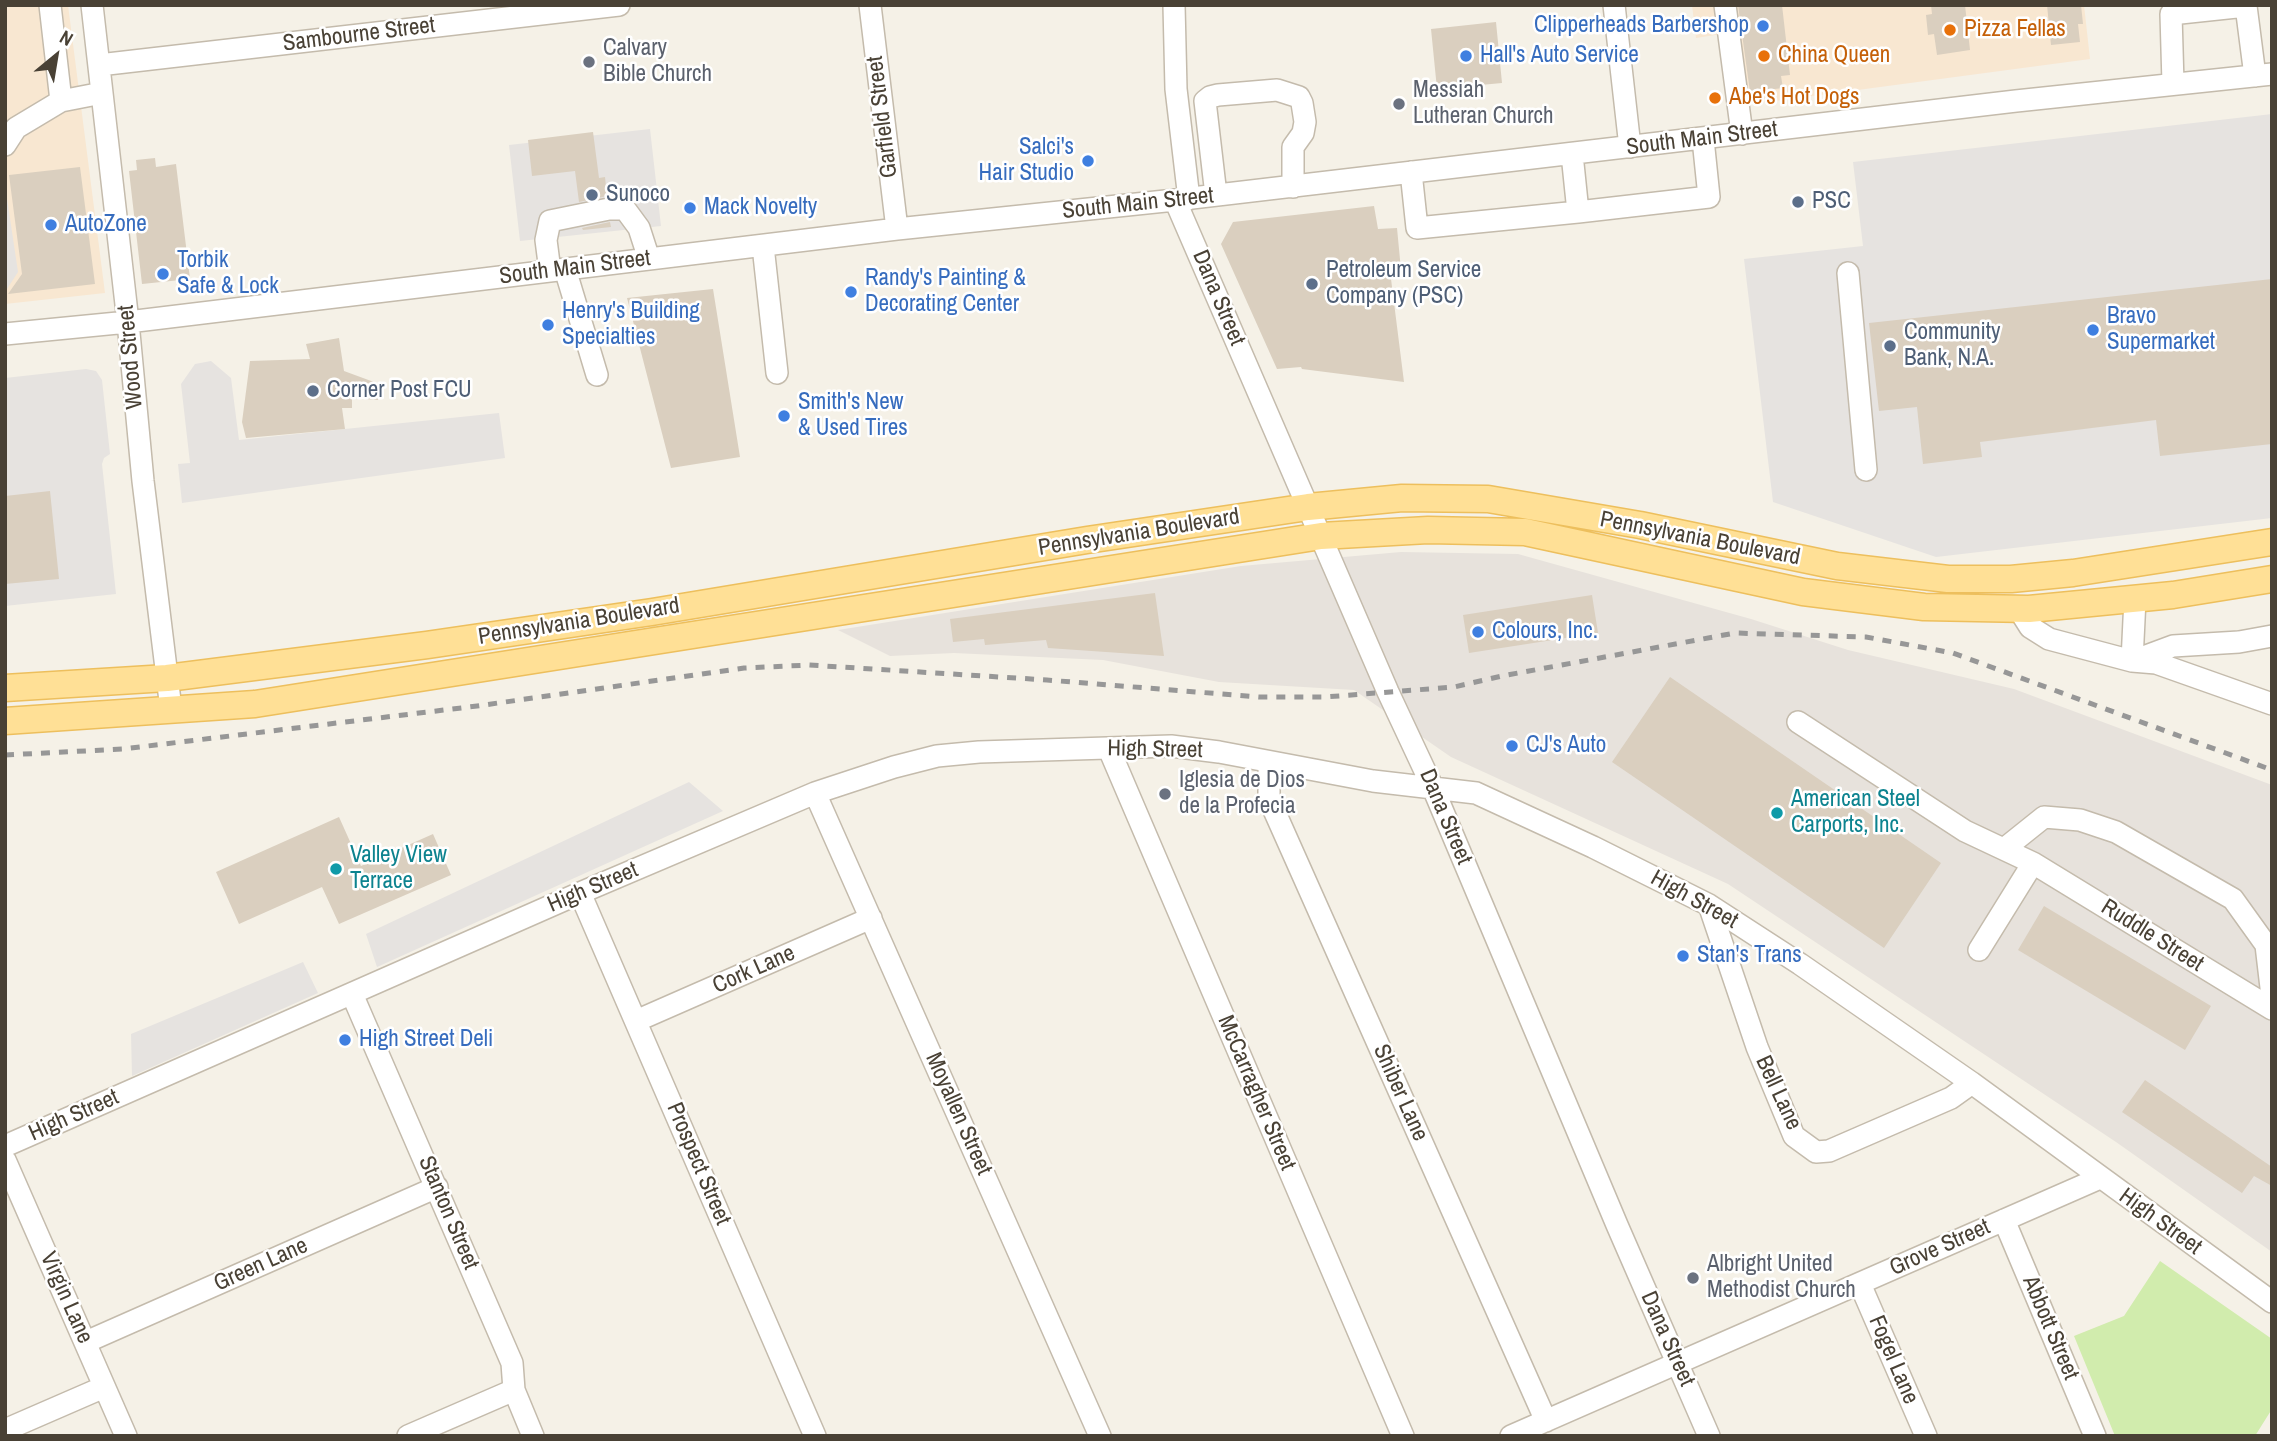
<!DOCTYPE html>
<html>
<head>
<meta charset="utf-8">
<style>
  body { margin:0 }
  #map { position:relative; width:2277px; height:1441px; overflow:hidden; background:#f5f1e7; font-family:"Archivo Narrow",sans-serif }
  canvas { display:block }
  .frame { position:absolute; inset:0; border:7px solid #494135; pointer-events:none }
  .north { position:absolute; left:21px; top:21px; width:70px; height:70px; -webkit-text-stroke:5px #fff; paint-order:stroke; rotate:30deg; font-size:19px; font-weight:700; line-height:28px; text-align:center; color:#494135 }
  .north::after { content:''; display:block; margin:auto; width:24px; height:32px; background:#494135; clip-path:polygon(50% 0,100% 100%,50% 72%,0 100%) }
</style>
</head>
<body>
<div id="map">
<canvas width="2277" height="1441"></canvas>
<div class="frame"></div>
<div class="north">N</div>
</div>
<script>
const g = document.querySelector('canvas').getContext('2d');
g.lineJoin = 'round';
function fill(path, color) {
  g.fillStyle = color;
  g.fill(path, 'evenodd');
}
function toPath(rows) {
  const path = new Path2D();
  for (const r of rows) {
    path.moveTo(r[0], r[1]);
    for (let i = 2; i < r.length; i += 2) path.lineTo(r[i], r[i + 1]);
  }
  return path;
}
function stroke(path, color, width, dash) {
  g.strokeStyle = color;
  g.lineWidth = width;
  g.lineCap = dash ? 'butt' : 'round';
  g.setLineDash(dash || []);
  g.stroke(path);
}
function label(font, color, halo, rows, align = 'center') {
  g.font = font + ' "Archivo Narrow",sans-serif';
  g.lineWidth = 5;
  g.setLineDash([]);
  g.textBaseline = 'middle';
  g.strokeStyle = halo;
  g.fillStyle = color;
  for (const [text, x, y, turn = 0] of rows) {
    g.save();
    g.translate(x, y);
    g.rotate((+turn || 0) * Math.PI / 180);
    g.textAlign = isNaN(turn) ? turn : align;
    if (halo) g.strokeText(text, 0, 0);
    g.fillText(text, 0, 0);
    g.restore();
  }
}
fill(toPath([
  [5,5,68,5,105,293,5,304],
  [1692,5,2084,5,2090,59,1730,107,1721,34,1696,38]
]), '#f8e7d1');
fill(toPath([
  [1401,552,1518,554,1751,619,1848,650,2014,689,2272,785,2272,1252,2116,1142,1728,884,1451,757,1354,690,1219,682,1103,660,954,653,890,656,838,630,1241,566]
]), '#e7e2dc');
fill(toPath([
  [2160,1261,2272,1339,2272,1409,2255,1436,2115,1436,2074,1336,2124,1316]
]), '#d1ecad');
fill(toPath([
  [2272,114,2272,518,1936,557,1773,502,1744,259,1863,246,1853,162],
  [650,129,661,226,520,241,509,145],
  [5,185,18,272,5,292],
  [211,361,231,378,239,440,499,413,505,458,182,503,178,464,190,463,181,384,195,364],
  [86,369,96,371,102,380,110,454,104,458,102,464,116,594,5,606,5,378],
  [689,782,723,811,377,967,366,934],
  [303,962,318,993,132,1076,131,1034]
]), '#e6e3e0');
fill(toPath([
  [1738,5,1782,5,1790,75,1781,76,1783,88,1750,92],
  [1931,5,1965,5,1970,50,1937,55,1934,34,1928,35,1926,15,1932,14],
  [2047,5,2081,5,2083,24,2078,24,2080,42,2051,45],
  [1496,22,1502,83,1437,89,1431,29],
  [593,132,599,178,605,177,607,196,579,202,575,171,532,176,528,140],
  [155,158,156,167,176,164,190,279,142,284,129,171,137,170,136,160],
  [80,167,95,284,8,294,22,274,9,175],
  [1374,206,1378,229,1397,228,1401,270,1390,271,1404,382,1302,369,1301,367,1277,369,1221,244,1233,222],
  [610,222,611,227,583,230,582,228],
  [2272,279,2272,444,2160,456,2156,420,1980,442,1982,457,1923,464,1917,407,1879,411,1869,323],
  [713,289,740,457,671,468,627,298],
  [339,338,344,371,382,385,378,400,352,398,352,408,342,408,345,429,246,438,242,422,250,361,310,359,306,344],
  [50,491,59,579,5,584,5,496],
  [1155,593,1164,656,1048,648,1046,640,985,645,984,639,953,642,950,619],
  [1592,595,1598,633,1469,653,1463,615],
  [1670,677,1941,863,1884,948,1612,762],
  [339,817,361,866,433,834,451,875,339,924,322,887,239,924,216,872],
  [2044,906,2211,1006,2185,1050,2018,950],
  [2145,1080,2272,1167,2272,1186,2254,1176,2242,1193,2122,1112]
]), '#dacfbf');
const minor = toPath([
  [50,5,61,101,102,93],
  [92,5,128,322,143,481,171,709],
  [870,5,897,229],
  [1174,5,1176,89,1189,199],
  [1614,5,1630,147],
  [1725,5,1742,134],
  [99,65,619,5],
  [2173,84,2171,14,2246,6,2255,76],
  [5,145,16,128,61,101],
  [1572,154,1578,212,1709,197,1703,139],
  [1411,172,1417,228,1578,212],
  [1216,195,1205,101,1210,97,1218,95,1277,90,1299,97,1302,103,1305,122,1303,133,1293,147,1293,187],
  [1175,200,1388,692,1433,788,1617,1225,1709,1436],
  [763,246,777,373],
  [565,269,597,375],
  [550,271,546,240,550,221,609,209,625,209,639,228,649,259],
  [1848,273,1866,470],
  [5,334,128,322,897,229,1175,200,2016,101,2272,74],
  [2018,608,2030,627,2049,639,2132,661,2156,663,2272,704],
  [2138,659,2173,646,2239,642,2272,636],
  [2132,661,2135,599],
  [1798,722,1965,831,2033,863,2272,1009],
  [1109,749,1403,1436],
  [1269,762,1269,799,1546,1421],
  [815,793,1100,1436],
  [2004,849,2044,817,2080,820,2116,832,2233,899,2266,945,2272,996],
  [580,893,815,1436],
  [1709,905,1757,1047,1794,1136,1816,1152,1829,1151,1951,1098,1972,1083],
  [1979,950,2033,863],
  [352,994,512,1363,514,1390,533,1436],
  [636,1021,871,918],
  [5,1146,580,893,815,793,894,767,937,756,979,752,1171,746,1219,752,1373,781,1476,793,1593,847,1709,905,1800,964,1972,1083,2272,1302],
  [5,1160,126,1436],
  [2004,1220,2095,1436],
  [1860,1284,1926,1436],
  [86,1342,437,1187],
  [5,1430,104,1387],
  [408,1436,514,1390],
  [1511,1436,2100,1178]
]);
const major = toPath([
  [5,688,167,678,427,645,652,612,1087,540,1308,507,1402,498,1488,499,1640,525,1837,566,1948,579,2011,579,2073,573,2272,542],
  [5,721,255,704,1321,536,1428,530,1525,532,1803,592,1924,607,2029,609,2173,595,2272,579]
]);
stroke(minor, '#c4bbac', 24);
stroke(major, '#edbf5d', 29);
stroke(minor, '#fff', 21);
stroke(major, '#ffe096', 26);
stroke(toPath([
  [5,755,123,749,477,706,744,668,809,665,1047,680,1259,697,1325,697,1454,687,1502,676,1735,633,1866,637,1953,653,2272,770]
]), '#979797', 5, [9, 9]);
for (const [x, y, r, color] of [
  [1763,26,7,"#3f7fe0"],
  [1950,30,7,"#e8710a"],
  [1466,56,7,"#3f7fe0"],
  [1764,56,7,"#e8710a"],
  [589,62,7,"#6b7280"],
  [1715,98,7,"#e8710a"],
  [1399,104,7,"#6b7280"],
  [1088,161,7,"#3f7fe0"],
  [592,195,7,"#5c6f8a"],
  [1798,202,7,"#5c6f8a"],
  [690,208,7,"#3f7fe0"],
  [51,225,7,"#3f7fe0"],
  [163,274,7,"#3f7fe0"],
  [1312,284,7,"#5c6f8a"],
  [851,292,7,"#3f7fe0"],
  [548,325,7,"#3f7fe0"],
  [2093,330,7,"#3f7fe0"],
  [1890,346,7,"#5c6f8a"],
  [313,391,7,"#5c6f8a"],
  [784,416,7,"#3f7fe0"],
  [1478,632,7,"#3f7fe0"],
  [1512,746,7,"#3f7fe0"],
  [1165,794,7,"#6b7280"],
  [1777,813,7,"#0f9aa8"],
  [336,869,7,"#0f9aa8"],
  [1683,956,7,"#3f7fe0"],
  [345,1040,7,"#3f7fe0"],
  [1693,1278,7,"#6b7280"]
]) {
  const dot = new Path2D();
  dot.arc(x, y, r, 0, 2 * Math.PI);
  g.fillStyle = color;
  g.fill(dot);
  stroke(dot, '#fff', 2.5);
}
label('23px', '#366cbe', '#fff', [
  ["Clipperheads Barbershop",1749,26,"right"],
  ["Hall's Auto Service",1480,56],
  ["Salci's",1074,148,"right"],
  ["Hair Studio",1074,174,"right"],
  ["Mack Novelty",704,208],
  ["AutoZone",65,225],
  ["Torbik",177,261],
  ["Safe & Lock",177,287],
  ["Randy's Painting &",865,279],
  ["Decorating Center",865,305],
  ["Henry's Building",562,312],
  ["Specialties",562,338],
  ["Bravo",2107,317],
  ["Supermarket",2107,343],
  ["Smith's New",798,403],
  ["& Used Tires",798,429],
  ["Colours, Inc.",1492,632],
  ["CJ's Auto",1526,746],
  ["Stan's Trans",1697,956],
  ["High Street Deli",359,1040]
], 'left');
label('23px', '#c56008', '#fff', [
  ["Pizza Fellas",1964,30],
  ["China Queen",1778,56],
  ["Abe's Hot Dogs",1729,98]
], 'left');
label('23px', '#494135', '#fff', [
  ["Sambourne Street",359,35,-7],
  ["Garfield Street",883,117,-97],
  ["South Main Street",1702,139,-7],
  ["South Main Street",1138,204,-6],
  ["South Main Street",575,268,-7],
  ["Dana Street",1218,298,67],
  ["Wood Street",131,357,-95],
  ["Pennsylvania Boulevard",1139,533,-9],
  ["Pennsylvania Boulevard",1700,539,11],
  ["Pennsylvania Boulevard",579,622,-9],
  ["High Street",1155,750,1],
  ["Dana Street",1445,817,67],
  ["High Street",593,888,-23],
  ["High Street",1694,900,29],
  ["Ruddle Street",2152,936,32],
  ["Cork Lane",754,970,-24],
  ["McCarragher Street",1256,1093,67],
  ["Shiber Lane",1400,1093,66],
  ["Bell Lane",1778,1093,65],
  ["Moyallen Street",958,1114,66],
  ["High Street",74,1116,-24],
  ["Prospect Street",698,1164,67],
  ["Stanton Street",448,1213,67],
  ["High Street",2160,1222,36],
  ["Grove Street",1940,1248,-24],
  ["Green Lane",261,1265,-24],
  ["Virgin Lane",66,1298,66],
  ["Abbott Street",2050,1328,67],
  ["Dana Street",1667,1339,66],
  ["Fogel Lane",1893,1360,67]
]);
label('23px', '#5b616d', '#fff', [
  ["Calvary",603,49],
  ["Bible Church",603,75],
  ["Messiah",1413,91],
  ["Lutheran Church",1413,117],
  ["Iglesia de Dios",1179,781],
  ["de la Profecia",1179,807],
  ["Albright United",1707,1265],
  ["Methodist Church",1707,1291]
], 'left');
label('23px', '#4e5e75', '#fff', [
  ["Sunoco",606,195],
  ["PSC",1812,202],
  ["Petroleum Service",1326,271],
  ["Company (PSC)",1326,297],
  ["Community",1904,333],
  ["Bank, N.A.",1904,359],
  ["Corner Post FCU",327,391]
], 'left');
label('23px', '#0d838f', '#fff', [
  ["American Steel",1791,800],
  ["Carports, Inc.",1791,826],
  ["Valley View",350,856],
  ["Terrace",350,882]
], 'left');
</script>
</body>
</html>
